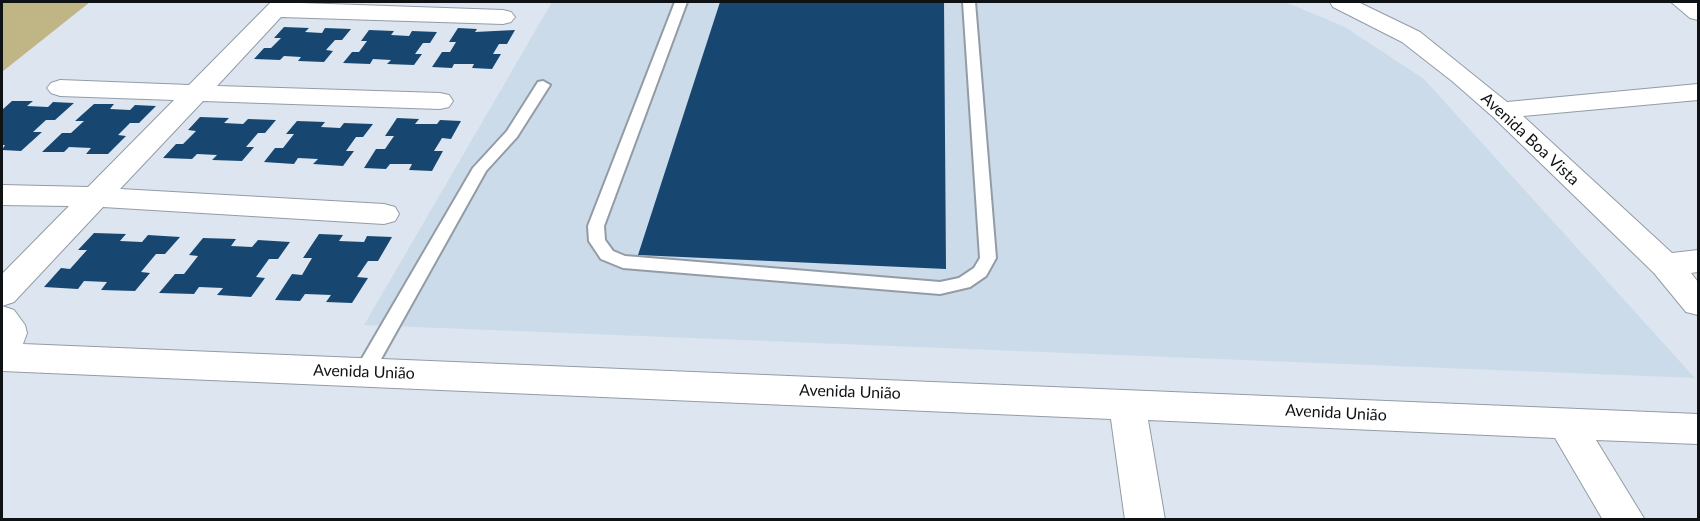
<!DOCTYPE html>
<html>
<head>
<meta charset="utf-8">
<style>
  body { margin:0 }
  #map { position:relative; width:1700px; height:521px; overflow:hidden; background:#dde6f0; font-family:Lato,sans-serif }
  canvas { display:block }
  .frame { position:absolute; inset:0; border:3px solid #0f1215; pointer-events:none }
</style>
</head>
<body>
<div id="map">
<canvas width="1700" height="521"></canvas>
<div class="frame"></div>
</div>
<script>
const g = document.querySelector('canvas').getContext('2d');
g.lineJoin = 'round';
function fill(path, color) {
  g.fillStyle = color;
  g.fill(path, 'evenodd');
}
function toPath(rows) {
  const path = new Path2D();
  for (const r of rows) {
    path.moveTo(r[0], r[1]);
    for (let i = 2; i < r.length; i += 2) path.lineTo(r[i], r[i + 1]);
  }
  return path;
}
function stroke(path, color, width, dash) {
  g.strokeStyle = color;
  g.lineWidth = width;
  g.lineCap = dash ? 'butt' : 'round';
  g.setLineDash(dash || []);
  g.stroke(path);
}
function label(font, color, halo, rows, align = 'center') {
  g.font = font + ' Lato,sans-serif';
  g.lineWidth = 6;
  g.setLineDash([]);
  g.textBaseline = 'middle';
  g.strokeStyle = halo;
  g.fillStyle = color;
  for (const [text, x, y, turn = 0] of rows) {
    g.save();
    g.translate(x, y);
    g.rotate((+turn || 0) * Math.PI / 180);
    g.textAlign = isNaN(turn) ? turn : align;
    if (halo) g.strokeText(text, 0, 0);
    g.fillText(text, 0, 0);
    g.restore();
  }
}
fill(toPath([
  [552,2,1285,2,1345,27,1424,79,1695,378,364,325]
]), '#ccdbea');
fill(toPath([
  [2,2,90,2,2,72]
]), '#c0b585');
fill(toPath([
  [720,2,944,2,946,269,638,255],
  [284,27,309,28,305,32,322,33,325,28,351,29,342,40,335,40,326,50,333,51,324,62,298,61,301,57,284,56,280,60,254,59,264,48,271,48,281,38,274,38],
  [458,28,477,29,475,32,515,30,507,44,499,44,493,54,501,54,492,69,472,68,474,64,454,64,452,68,432,67,442,52,450,52,456,42,449,42],
  [369,30,394,31,391,35,409,36,412,31,437,32,430,43,423,43,415,54,422,54,414,65,387,64,391,60,373,59,370,64,343,63,352,52,359,52,367,41,361,41],
  [12,101,33,101,27,106,48,107,53,102,74,103,55,120,46,120,33,132,42,132,21,151,2,150,5,145,2,145,2,110],
  [94,104,114,104,110,109,130,110,135,105,156,106,139,123,130,123,118,135,126,136,108,154,86,154,91,148,69,147,64,152,42,152,62,133,71,133,84,121,75,121],
  [200,117,229,118,224,123,243,124,248,119,276,120,265,133,258,133,246,147,254,147,242,161,212,160,217,155,197,154,192,159,163,158,176,144,183,144,196,131,188,130],
  [397,118,419,119,415,124,437,124,440,120,461,121,451,139,442,138,434,151,443,151,432,171,409,170,412,164,390,164,386,169,364,168,376,149,385,149,394,136,385,136],
  [297,121,325,122,321,127,340,128,344,123,373,124,363,137,356,137,346,151,354,151,343,166,313,164,318,159,298,158,294,164,264,162,275,148,283,148,294,134,286,134],
  [94,233,126,234,120,241,142,242,148,235,180,237,165,254,156,254,141,272,150,273,135,291,101,290,107,282,84,281,78,289,44,287,61,268,70,269,87,250,78,250],
  [319,234,343,235,339,241,364,242,367,236,392,237,378,261,368,261,357,277,368,278,352,303,326,302,331,295,305,294,300,301,275,300,292,274,302,275,312,258,303,258],
  [203,238,236,239,231,246,252,247,258,240,290,242,278,259,269,259,256,277,265,278,251,297,217,295,223,288,199,287,194,294,159,293,175,274,184,274,198,256,189,255]
]), '#174771');
const lane = toPath([
  [675,2,687,2,604,226,605,240,613,251,625,256,940,282,959,278,974,268,980,258,963,2,975,2,996,258,986,276,970,287,940,294,623,268,601,259,589,241,588,226,675,2],
  [543,81,550,85,517,137,486,171,371,377,364,379,357,377,355,372,357,367,473,168,507,131,538,82,543,81]
]);
const street = toPath([
  [271,2,503,10,511,12,515,17,511,22,503,24,281,17,217,86,440,93,449,95,453,101,449,107,440,109,203,101,120,189,384,204,395,207,399,214,395,221,384,224,103,207,14,302,2,306,2,274,69,206,2,205,2,185,88,187,174,100,60,96,51,93,47,88,51,83,60,80,189,85,271,2],
  [1330,2,1358,2,1420,32,1507,102,1698,84,1698,100,1523,116,1672,253,1698,250,1698,272,1691,273,1698,282,1698,315,1686,312,1654,273,1492,116,1452,81,1402,42,1333,7,1330,2],
  [1671,2,1697,2,1698,3,1698,20,1690,18,1671,2],
  [2,306,14,310,25,325,27,333,23,344,1698,414,1698,444,1596,440,1645,520,1603,520,1555,438,1148,420,1165,520,1125,520,1111,419,2,371,2,306]
]);
stroke(lane, '#939ca5', 4);
stroke(street, '#939ca5', 2);
fill(lane, '#fff');
fill(street, '#fff');
label('16px', '#0f1215', '#fff', [
  ["Avenida Boa Vista",1530,139,43],
  ["Avenida União",364,372,2],
  ["Avenida União",850,392,2],
  ["Avenida União",1336,413,3]
]);
</script>
</body>
</html>
